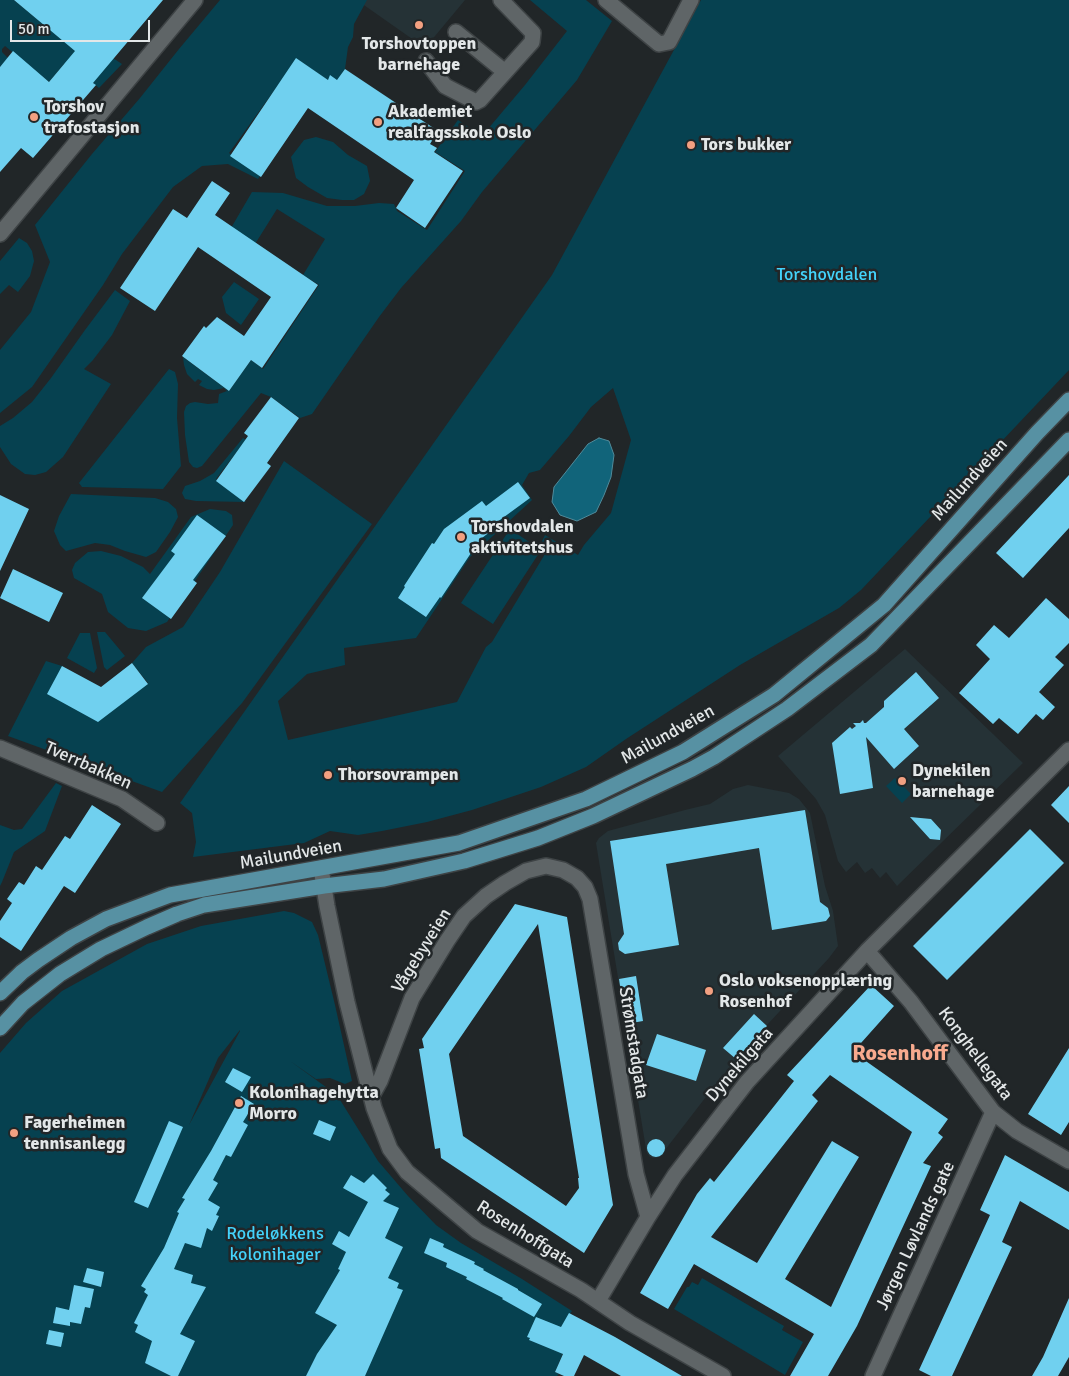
<!DOCTYPE html>
<html>
<head>
<meta charset="utf-8">
<style>
  body { margin:0 }
  #map { position:relative; width:1069px; height:1376px; overflow:hidden; background:#212628; font-family:Signika,sans-serif }
  canvas { display:block }
  .scale { position:absolute; left:10px; top:20px; width:140px; height:22px; box-sizing:border-box; border:2px solid #e3e7e8; border-top:0; padding-left:6px; font-size:15px; line-height:18px; white-space:nowrap; color:#e3e7e8; -webkit-text-stroke:4px #212628; paint-order:stroke }
</style>
</head>
<body>
<div id="map">
<canvas width="1069" height="1376"></canvas>
<div class="scale">50 m</div>
</div>
<script>
const g = document.querySelector('canvas').getContext('2d');
g.lineJoin = 'round';
function fill(path, color) {
  g.fillStyle = color;
  g.fill(path, 'evenodd');
}
function toPath(rows) {
  const path = new Path2D();
  for (const r of rows) {
    if (r.length === 3) {
      path.moveTo(r[0] + r[2], r[1]);
      path.arc(r[0], r[1], r[2], 0, 2 * Math.PI);
      continue;
    }
    path.moveTo(r[0], r[1]);
    for (let i = 2; i < r.length; i += 2) path.lineTo(r[i], r[i + 1]);
  }
  return path;
}
function stroke(path, color, width, dash) {
  g.strokeStyle = color;
  g.lineWidth = width;
  g.lineCap = dash ? 'butt' : 'round';
  g.setLineDash(dash || []);
  g.stroke(path);
}
function label(font, color, halo, rows, align = 'center') {
  g.font = font + ' Signika,sans-serif';
  g.lineWidth = 5;
  g.setLineDash([]);
  g.textBaseline = 'middle';
  g.strokeStyle = halo;
  g.fillStyle = color;
  for (const [text, x, y, turn = 0] of rows) {
    g.save();
    g.translate(x, y);
    g.rotate((+turn || 0) * Math.PI / 180);
    g.textAlign = isNaN(turn) ? turn : align;
    if (halo) g.strokeText(text, 0, 0);
    g.fillText(text, 0, 0);
    g.restore();
  }
}
fill(toPath([
  [364,0,465,0,425,48,361,3],
  [905,649,1023,763,897,886,886,872,880,878,872,868,865,873,857,862,846,872,838,861,825,815,816,799,778,756],
  [748,785,789,793,799,799,810,813,825,886,833,911,838,946,829,958,767,1025,719,1080,665,1150,663,1155,659,1157,654,1158,650,1157,647,1153,646,1149,596,843,599,838,608,831,685,810,710,804,733,789]
]), '#253236');
fill(toPath([
  [0,0,14,0,101,72,113,58,122,64,99,88,80,72,64,64,49,82,5,46,2,49,2,52,8,58,0,67],
  [220,0,367,0,354,24,353,37,348,47,345,69,337,81,329,81,297,59,229,153,260,176,258,179,228,164,202,166,173,187,122,254,103,285,32,387,0,413,0,350,31,312,50,262,35,225,92,154,140,98,179,49],
  [530,0,586,0,612,21,577,80,482,192,461,221,401,288,379,317,312,414,300,418,271,397,261,393,202,466,197,468,193,467,189,462,185,435,184,412,186,406,190,403,195,402,208,404,218,403,219,394,227,391,224,388,214,390,207,389,199,385,202,381,198,379,195,382,187,374,184,365,183,357,229,391,251,360,263,369,319,285,303,275,325,239,277,209,255,244,231,228,252,192,283,193,327,206,355,206,379,203,394,204,397,211,427,230,465,171,435,152,458,120,482,136,525,85,567,31],
  [701,0,1069,0,1069,370,861,590,839,608,740,665,626,739,586,767,541,787,472,810,427,822,382,831,358,835,330,831,304,843,193,857,196,842,192,813,180,803,552,275],
  [613,388,631,440,611,513,584,545,578,555,545,535,540,545,548,549,492,642,486,647,457,702,288,740,278,701,307,674,345,665,344,648,416,638,470,557,532,500,522,485,529,473,540,470,569,436,591,407],
  [316,137,333,142,348,155,367,166,370,181,364,194,354,200,342,200,327,198,308,187,296,178,291,157,304,140],
  [19,238,27,243,32,251,34,261,30,276,18,292,9,285,0,294,0,261],
  [234,282,259,299,241,325,226,313,222,297],
  [115,290,130,301,112,335,93,360,84,369,111,384,63,457,46,472,35,475,25,474,11,464,0,447,0,426,13,418,32,402,51,378,85,330],
  [169,369,175,372,178,384,177,418,181,466,163,489,82,487,79,483],
  [243,438,254,445,242,445,216,479,246,502,196,501,185,499,182,493,185,486,200,481,214,473],
  [284,461,372,524,242,703,162,792,8,736,46,661,62,666,98,721,148,683,132,663,146,647,183,627,220,572],
  [71,494,155,498,168,502,176,509,178,517,170,532,156,552,146,557,125,551,110,545,95,543,66,551,60,545,54,531,59,516],
  [210,509,226,511,232,515,233,525,167,622,146,631,128,628,108,612,102,594,74,578,72,570,75,563,88,552,101,551,121,556,143,567,150,574,191,517],
  [510,529,541,550,493,624,461,603],
  [97,632,105,632,125,656,107,670,104,667],
  [80,633,90,633,97,668,94,673,67,658],
  [895,778,911,794,902,803,886,786],
  [56,783,62,786,45,831,14,852,2,882,0,886,0,825,14,830,22,829],
  [284,911,294,913,312,922,318,935,335,1005,352,1081,345,1084,330,1078,316,1079,290,1061,337,1095,378,1161,408,1196,436,1225,461,1243,522,1279,572,1311,559,1331,568,1341,555,1372,559,1374,557,1376,0,1376,0,1053,26,1023,62,991,147,944,201,926],
  [240,1030,240,1031,189,1125,218,1058],
  [702,1278,784,1326,782,1330,803,1342,785,1375,674,1309,687,1287,689,1287,692,1282,698,1285]
]), '#064150');
const water = toPath([
  [599,438,609,441,614,455,611,477,604,495,596,512,577,521,560,515,552,502,554,487,588,444,599,438]
]);
fill(water, '#11647a');
stroke(water, '#508b9b', 1);
fill(toPath([
  [14,0,163,0,93,83,96,85,33,158,21,148,0,172,0,67,13,51,49,82,75,51],
  [296,58,328,80,330,75,337,80,345,69,438,131,430,144,437,148,434,152,463,171,425,228,396,208,414,180,308,108,261,177,230,156],
  [212,181,230,193,215,215,318,285,262,368,251,360,229,391,182,356,204,326,206,328,217,317,244,336,271,297,198,247,155,311,120,288,173,209,187,218],
  [271,397,299,418,267,463,271,466,244,502,216,481,248,436,244,433],
  [1069,475,1069,528,1023,578,996,553],
  [518,482,530,498,489,528,491,531,482,538,473,550,441,598,440,597,426,617,398,598,405,587,404,586,432,543,434,544,444,529,482,501,486,506],
  [0,495,29,509,0,571],
  [197,515,226,536,193,580,197,583,171,619,142,598,175,554,171,551],
  [13,569,63,593,49,622,0,598],
  [1046,598,1069,619,1069,643,1055,657,1064,665,1039,692,1055,707,1043,720,1036,714,1018,734,999,718,993,724,959,693,990,659,976,645,994,625,1009,638],
  [132,663,148,684,98,722,47,694,62,666,101,687],
  [916,672,939,698,904,729,919,746,894,769,866,737,873,788,840,794,832,743,850,727,852,729,856,726,853,723,860,723,863,720,864,723,866,723,884,707,884,701],
  [1069,786,1069,823,1051,805],
  [92,805,121,824,75,893,64,886,21,951,0,937,0,921,12,903,7,899,19,882,24,885,36,866,42,870,65,836,70,839],
  [805,810,820,902,828,908,830,916,826,921,772,930,759,848,666,864,679,945,625,954,619,950,618,943,624,934,610,841],
  [910,817,931,819,941,830,940,840,930,839],
  [1030,829,1064,863,947,980,913,946],
  [515,904,567,917,613,1205,584,1253,441,1158,440,1148,435,1149,419,1049,424,1048,422,1039],
  [538,924,579,1178,578,1178,579,1188,566,1206,463,1136,449,1054],
  [636,976,643,1021,626,1024,619,979],
  [871,985,894,1006,853,1052,948,1119,938,1133,943,1137,923,1163,931,1166,857,1326,828,1376,790,1376,814,1334,694,1264,668,1309,640,1293,697,1194,710,1178,714,1182,794,1081,787,1075],
  [830,1075,912,1132,831,1307,785,1279,859,1157,832,1141,757,1263,711,1237,818,1101,812,1095],
  [754,1014,767,1026,736,1059,723,1048],
  [657,1034,706,1050,696,1081,646,1065],
  [1069,1048,1069,1122,1061,1135,1028,1114],
  [233,1068,251,1077,242,1092,225,1082],
  [241,1096,254,1104,243,1122,248,1125,231,1157,226,1155,213,1180,218,1183,208,1200,220,1207,216,1215,219,1216,212,1231,207,1228,201,1248,185,1243,174,1269,193,1275,191,1283,206,1287,180,1334,195,1341,178,1376,171,1376,145,1363,152,1341,135,1332,138,1325,134,1323,148,1295,144,1292,146,1289,141,1286,164,1248,179,1213,177,1212,185,1199,182,1198,211,1151],
  [319,1120,336,1127,330,1141,313,1134],
  [169,1121,183,1127,148,1208,134,1202],
  [656,1148,9],
  [1005,1155,1069,1192,1069,1230,1020,1201,1002,1242,1012,1247,952,1376,931,1376,919,1370,990,1215,980,1210],
  [373,1174,387,1188,385,1190,390,1194,383,1201,399,1208,385,1238,403,1247,388,1278,399,1283,397,1288,403,1290,365,1376,306,1376,317,1354,337,1325,315,1313,340,1270,338,1269,346,1252,332,1244,339,1231,349,1237,368,1202,343,1188,351,1175,364,1183],
  [430,1238,444,1244,443,1247,475,1262,474,1264,484,1269,483,1270,518,1289,518,1290,542,1304,534,1317,502,1299,503,1298,466,1279,467,1277,446,1267,447,1263,424,1253],
  [87,1268,104,1272,101,1287,83,1282],
  [74,1285,94,1289,90,1308,85,1307,81,1324,70,1322,70,1326,53,1323,56,1307,69,1310],
  [1069,1298,1069,1357,1058,1376,1032,1376,1043,1357],
  [569,1313,615,1337,682,1376,621,1376,584,1355,574,1376,564,1376,555,1372,563,1354,529,1340,530,1338,527,1337,536,1317,561,1327],
  [49,1330,64,1333,61,1347,46,1344]
]), '#70d0ef');
const minor = toPath([
  [606,0,659,44,669,42,691,0],
  [456,32,505,72],
  [426,61,445,86,476,102,480,100,532,42,533,33,501,0],
  [0,234,195,0],
  [0,748,122,799,157,823],
  [321,868,327,906,347,1002,374,1108,390,1149,407,1172,477,1231,581,1290,630,1323,723,1376],
  [867,951,911,1002,993,1112,1017,1131,1069,1161],
  [371,1097,380,1081,412,998,447,941,464,916,486,896,505,883,526,871,546,866,563,870,577,878,585,887,590,899,636,1174,648,1217],
  [598,1301,648,1217,675,1175,747,1082,867,951,1069,750],
  [873,1376,993,1112]
]);
const major = toPath([
  [0,993,22,972,38,960,71,938,106,919,170,895,459,843,586,799,683,752,774,695,884,605,1037,433,1069,400],
  [0,1028,23,1003,60,974,101,949,147,927,177,914,204,905,324,886,384,879,464,861,538,838,593,816,692,769,714,757,787,709,871,645,1069,440]
]);
stroke(minor, '#3e4345', 18);
stroke(major, '#3e4345', 18);
stroke(minor, '#5f6567', 15);
stroke(major, '#5791a3', 15);
for (const [x, y, r, color] of [
  [419,25,5,"#f2a081"],
  [34,117,5,"#f2a081"],
  [378,122,5,"#f2a081"],
  [691,145,5,"#f2a081"],
  [461,537,5,"#f2a081"],
  [328,775,5,"#f2a081"],
  [902,781,5,"#f2a081"],
  [709,991,5,"#f2a081"],
  [239,1103,5,"#f2a081"],
  [14,1133,5,"#f2a081"]
]) {
  const dot = new Path2D();
  dot.arc(x, y, r, 0, 2 * Math.PI);
  g.fillStyle = color;
  g.fill(dot);
  stroke(dot, '#212628', 2);
}
label('bold 18px', '#e3e7e8', '#212628', [
  ["Torshovtoppen",419,44,"center"],
  ["barnehage",419,65,"center"],
  ["Torshov",44,107],
  ["trafostasjon",44,128],
  ["Akademiet",388,112],
  ["realfagsskole Oslo",388,133],
  ["Tors bukker",701,145],
  ["Torshovdalen",471,527],
  ["aktivitetshus",471,548],
  ["Dynekilen",912,771],
  ["barnehage",912,792],
  ["Thorsovrampen",338,775],
  ["Oslo voksenopplæring",719,981],
  ["Rosenhof",719,1002],
  ["Kolonihagehytta",249,1093],
  ["Morro",249,1114],
  ["Fagerheimen",24,1123],
  ["tennisanlegg",24,1144]
], 'left');
label('18px', '#43d3fb', '#212628', [
  ["Torshovdalen",827,275],
  ["Rodeløkkens",275,1234],
  ["kolonihager",275,1255]
]);
label('18px', '#e3e7e8', '#212628', [
  ["Mailundveien",970,480,-48],
  ["Mailundveien",668,735,-29],
  ["Tverrbakken",88,766,24],
  ["Mailundveien",291,855,-10],
  ["Vågebyveien",422,951,-58],
  ["Strømstadgata",633,1043,81],
  ["Konghellegata",975,1054,53],
  ["Dynekilgata",740,1065,-49],
  ["Rosenhoffgata",525,1235,32],
  ["Jørgen Løvlands gate",916,1236,-65]
]);
label('bold 22px', '#f8aa8e', '#212628', [
  ["Rosenhoff",900,1054]
]);
</script>
</body>
</html>
